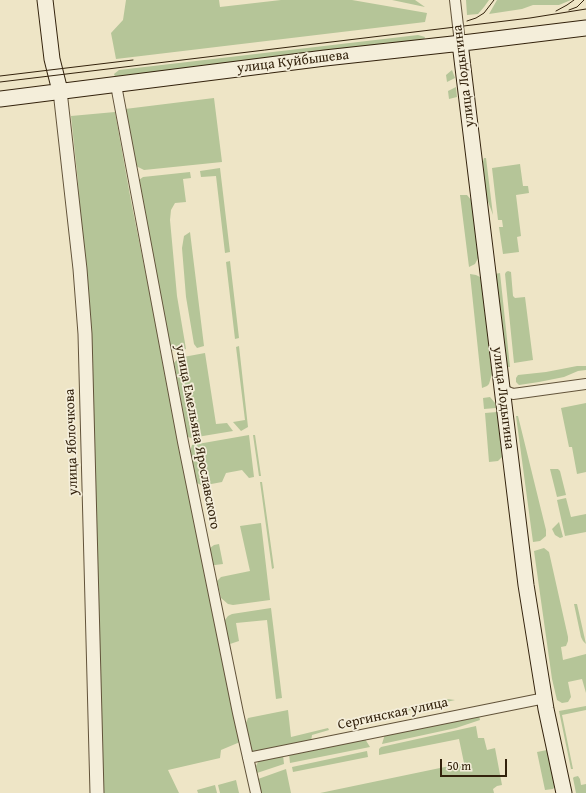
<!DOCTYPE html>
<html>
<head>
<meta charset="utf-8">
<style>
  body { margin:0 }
  #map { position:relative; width:586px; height:793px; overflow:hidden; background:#eee5c6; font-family:"Gentium Book Plus",serif }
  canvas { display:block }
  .scale { position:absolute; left:440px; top:759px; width:67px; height:18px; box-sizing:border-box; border:2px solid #33220c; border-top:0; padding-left:5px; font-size:12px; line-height:14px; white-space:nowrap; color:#33220c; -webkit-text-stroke:3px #f4eeda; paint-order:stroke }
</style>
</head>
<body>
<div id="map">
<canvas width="586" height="793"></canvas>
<div class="scale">50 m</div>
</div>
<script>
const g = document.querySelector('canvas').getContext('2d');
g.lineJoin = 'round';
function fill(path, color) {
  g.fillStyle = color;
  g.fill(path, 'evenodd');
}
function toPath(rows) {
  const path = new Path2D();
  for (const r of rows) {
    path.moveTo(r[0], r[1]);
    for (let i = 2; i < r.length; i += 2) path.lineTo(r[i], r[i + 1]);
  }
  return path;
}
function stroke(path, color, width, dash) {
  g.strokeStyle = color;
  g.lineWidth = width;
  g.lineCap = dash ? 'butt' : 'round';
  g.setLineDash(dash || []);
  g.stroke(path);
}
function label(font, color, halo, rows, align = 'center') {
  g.font = font + ' "Gentium Book Plus",serif';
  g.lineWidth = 3.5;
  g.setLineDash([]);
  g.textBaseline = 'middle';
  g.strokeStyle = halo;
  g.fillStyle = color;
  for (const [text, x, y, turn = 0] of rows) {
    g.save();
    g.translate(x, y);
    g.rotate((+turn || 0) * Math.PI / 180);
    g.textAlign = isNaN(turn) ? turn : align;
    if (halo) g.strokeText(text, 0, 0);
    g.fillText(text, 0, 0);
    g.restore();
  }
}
fill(toPath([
  [126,0,219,0,220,7,281,0,352,0,427,13,425,22,116,59,111,33,123,20],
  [392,0,415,0,425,7],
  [466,0,489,0,484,7,478,14,467,15],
  [497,0,571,0,559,5,533,5,522,9,489,14],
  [418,35,425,37,423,43,116,79,114,74,119,70],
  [452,70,455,78,447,82,446,75],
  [456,87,457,97,449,99,448,91],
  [214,98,222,162,144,170,136,166,125,109],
  [115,112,131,201,240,742,221,750,220,758,168,770,179,793,102,793,78,182,71,116],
  [484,158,486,158,493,215,486,196,483,162],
  [520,164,523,186,528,186,529,193,516,195,521,236,517,237,519,252,503,254,499,227,503,227,502,220,498,220,492,168],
  [220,168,230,252,225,253,216,176,201,177,200,171],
  [190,172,191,178,183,179,186,202,175,203,171,210,170,220,177,296,186,349,177,351,173,351,170,347,139,180,143,177],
  [460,195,467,195,472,201,478,258,475,264,469,267],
  [190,232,204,346,197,348,194,344,186,297,182,248,184,236],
  [230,261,239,338,235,339,226,262],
  [508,271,511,272,513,296,515,298,525,297,533,360,514,363,505,274,506,272],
  [500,273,510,367,505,367,495,274],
  [470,274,476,275,480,277,481,281,492,374,489,384,487,386,482,388],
  [239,346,248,427,241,431,233,422,245,420,236,347],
  [205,353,216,424,227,423,233,431,191,438,188,437,187,434,174,363,178,358],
  [577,366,586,366,586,370,578,371,564,377,539,382,519,385,516,382,516,378,518,375,546,372],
  [490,397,495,403,496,408,484,409,483,398],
  [586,403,586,472,577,474,572,447,569,447,561,408],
  [497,412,502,457,498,461,489,462,485,413],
  [516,416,518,416,546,530,546,536,540,541,533,542],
  [249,435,254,477,249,478,242,470,226,473,222,482,206,485,201,485,197,483,190,452,192,445],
  [253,435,255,435,261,476,259,476],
  [550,469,558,469,560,471,566,495,557,497],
  [260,482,262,482,274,568,272,569],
  [566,498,571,517,586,514,586,532,565,536,557,500],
  [559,522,563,537,560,538,555,535,552,529],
  [261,523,270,600,233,605,228,604,221,598,217,581,221,577,250,571,240,526],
  [219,544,223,564,215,565,213,565,210,548,214,545],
  [544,548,549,552,568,637,568,641,566,646,561,647,563,660,586,654,586,693,582,679,568,682,571,697,568,702,562,703,557,700,552,679,534,551],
  [574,604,577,604,586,644,583,641,581,637],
  [271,608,282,698,276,699,267,620,236,623,239,641,230,644,225,626,225,620,228,616,232,614],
  [447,699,455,700,390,715,389,713],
  [586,706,586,710,562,715,573,769,571,769,559,711],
  [288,710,291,737,328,728,329,730,312,735,311,742,253,752,251,749,246,723,248,718],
  [479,716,480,720,456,728,382,744,385,734],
  [476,726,478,738,484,738,487,750,495,748,502,785,497,786,493,789,494,793,320,793,464,763,459,739,379,755,379,749,381,747],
  [365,739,370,747,290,763,289,754],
  [547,750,555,786,553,789,545,790,537,752],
  [367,751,368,757,293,772,292,767],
  [283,755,284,764,257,773,256,766,258,762,261,759],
  [286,769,291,793,261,793,258,779],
  [578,776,580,779,581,785,586,784,586,793,576,793,573,778,574,777],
  [236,780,239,793,220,793,218,785],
  [215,785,217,793,198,793,197,790]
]), '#b5c598');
const minor = toPath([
  [455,0,460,43],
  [116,85,183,442,238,713,256,793],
  [501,389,513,394,586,384],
  [248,758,545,698]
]);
const tertiary = toPath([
  [60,91,80,269,85,334,97,793]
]);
const secondary = toPath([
  [45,0,52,59,60,91],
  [460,43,526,585,546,709,564,793],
  [0,99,325,58,471,42,586,28]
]);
stroke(minor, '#62533a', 12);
stroke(tertiary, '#62533a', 15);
stroke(secondary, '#33220c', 17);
stroke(minor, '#f4eeda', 10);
stroke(tertiary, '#f4eeda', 13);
stroke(secondary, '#f4eeda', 15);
stroke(toPath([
  [569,10,577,7,584,0],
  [556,11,567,5,574,0],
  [467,21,476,18,484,13,494,0],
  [0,76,133,60],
  [0,82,530,18,586,9]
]), '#33220c', 1);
label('14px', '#33220c', '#f4eeda', [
  ["улица Куйбышева",293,62,-7],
  ["улица Лодыгина",464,76,-97],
  ["улица Лодыгина",503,398,83],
  ["улица Емельяна Ярославского",197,437,79],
  ["улица Яблочкова",72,442,-92],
  ["Сергинская улица",393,714,-12]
]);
</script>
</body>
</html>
